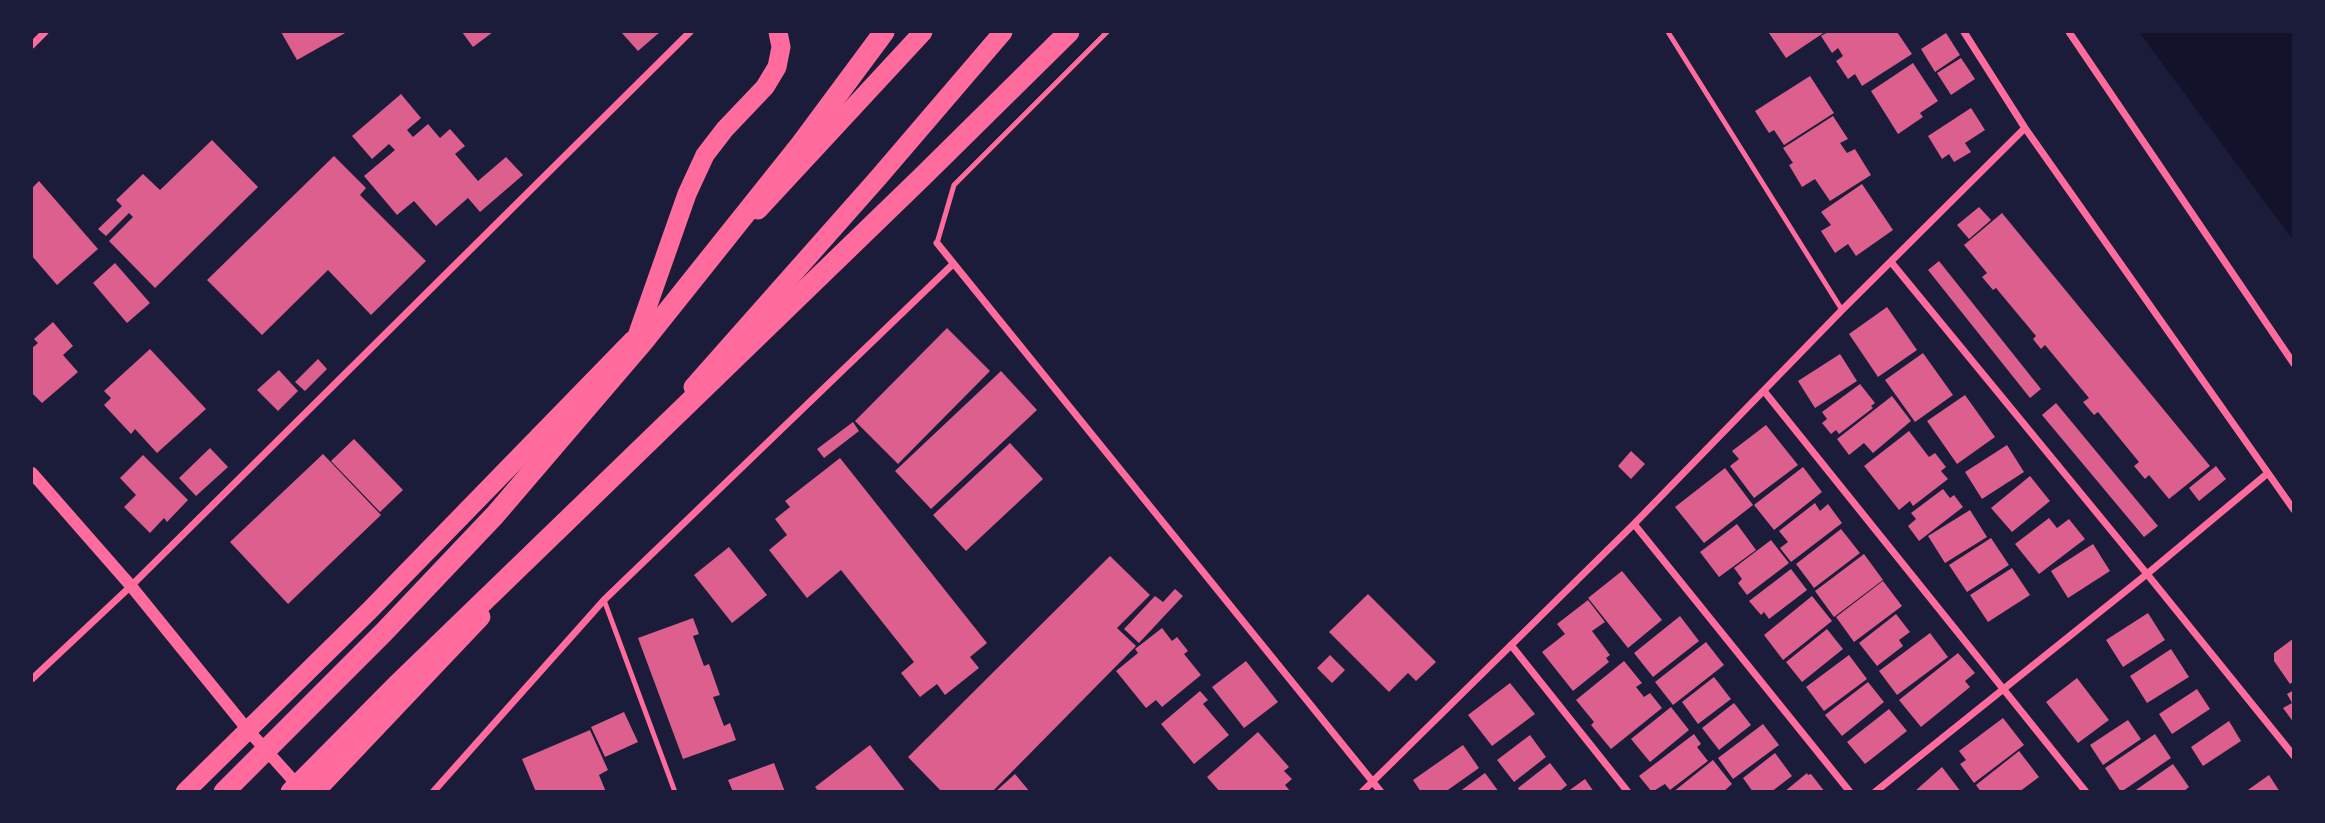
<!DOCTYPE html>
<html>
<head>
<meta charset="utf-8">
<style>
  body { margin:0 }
  #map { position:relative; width:2325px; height:823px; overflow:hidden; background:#1b1b3a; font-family:Helvetica,sans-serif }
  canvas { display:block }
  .frame { position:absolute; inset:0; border:33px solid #1b1b3a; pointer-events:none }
</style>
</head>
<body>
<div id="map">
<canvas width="2325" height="823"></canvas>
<div class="frame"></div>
</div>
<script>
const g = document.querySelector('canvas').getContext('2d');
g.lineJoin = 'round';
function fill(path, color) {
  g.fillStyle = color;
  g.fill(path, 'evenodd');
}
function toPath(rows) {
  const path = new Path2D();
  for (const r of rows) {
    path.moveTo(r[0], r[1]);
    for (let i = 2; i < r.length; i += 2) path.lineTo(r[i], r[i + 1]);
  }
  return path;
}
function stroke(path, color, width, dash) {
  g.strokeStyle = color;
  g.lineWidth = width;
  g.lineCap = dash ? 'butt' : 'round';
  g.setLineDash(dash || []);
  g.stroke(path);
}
fill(toPath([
  [2139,32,2293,32,2293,240]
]), '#12122b');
fill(toPath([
  [281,32,347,32,297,60],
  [462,32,493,32,473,47],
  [621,32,660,32,638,51],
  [1771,32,1825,32,1786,58,1769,33],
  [1828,32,1897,32,1912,54,1862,86,1855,74,1848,79,1836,61,1843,56,1838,48,1832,53,1821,36],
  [1946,33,1960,55,1935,72,1921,49],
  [1961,58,1975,79,1951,95,1937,73],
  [1913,63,1938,101,1920,113,1923,117,1898,134,1871,91],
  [1810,76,1834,113,1784,145,1774,130,1769,133,1755,111],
  [401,94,421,118,407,130,413,137,428,124,440,138,450,129,465,146,455,154,478,181,506,157,523,175,480,212,468,198,436,226,414,201,397,215,364,176,395,150,389,144,372,159,352,136],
  [1971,108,1985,130,1965,143,1971,152,1954,162,1949,154,1942,159,1928,136],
  [1833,116,1848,139,1840,143,1847,153,1855,149,1871,175,1830,201,1815,179,1802,187,1789,165,1793,163,1783,148],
  [212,140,258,187,155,288,109,241,133,217,129,213,106,236,98,229,122,206,116,200,143,174,160,190],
  [334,156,366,188,360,195,426,261,371,315,328,270,262,335,207,280],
  [39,181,98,249,57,285,32,256,32,188],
  [1862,184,1893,230,1856,256,1848,244,1835,253,1821,231,1831,225,1821,212],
  [1979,207,1991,220,1969,239,1957,225],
  [2002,213,2210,466,2169,499,2149,475,2145,479,2134,466,2139,462,2098,412,2094,415,2083,402,2089,398,2045,345,2041,349,2033,339,2036,336,1996,288,1993,290,1982,277,1987,273,1964,245],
  [1939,261,2041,389,2030,398,1928,270],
  [115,263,150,303,127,323,93,283],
  [1887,307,1917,350,1878,377,1849,334],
  [53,322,73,346,63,355,78,372,42,403,32,393,32,348,38,343,34,339],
  [947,328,990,371,898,464,855,421],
  [150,349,206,409,157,453,135,429,131,434,104,405,111,398,104,391],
  [1923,353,1953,395,1915,422,1885,380],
  [1840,354,1857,381,1815,408,1798,381],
  [318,359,327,369,305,391,295,382],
  [279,370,298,391,278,411,257,390],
  [1001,371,1037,410,931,509,895,471],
  [1860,384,1875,403,1871,406,1873,408,1839,434,1836,430,1831,434,1822,423,1827,419,1822,412],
  [1965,395,1995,437,1957,464,1927,421],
  [1892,396,1911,421,1873,453,1864,443,1849,455,1837,439],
  [2056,403,2158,526,2144,537,2042,415],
  [853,422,859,431,824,458,817,449],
  [1766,425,1798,465,1754,498,1730,466,1739,459,1732,451],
  [1909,431,1929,457,1935,453,1946,467,1941,471,1948,479,1913,506,1910,501,1899,510,1864,466],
  [354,439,403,490,380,512,331,461],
  [1010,443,1043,479,966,551,933,515],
  [2007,445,2024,472,1982,499,1965,472],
  [210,448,228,467,196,496,179,478],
  [1631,451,1645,464,1631,479,1618,466],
  [323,454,381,515,288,604,230,542],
  [143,455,188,500,167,522,164,518,150,533,124,507,136,495,120,478],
  [840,458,987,643,970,657,979,668,945,695,937,684,920,697,901,673,914,662,841,570,807,598,769,550,787,535,775,519,790,507,785,501],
  [2216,466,2226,479,2199,501,2189,488],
  [1803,467,1822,492,1774,530,1754,505],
  [1725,468,1753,505,1704,543,1675,507],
  [2030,476,2050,501,2012,532,1991,508],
  [1943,489,1950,498,1954,495,1963,507,1919,541,1908,526,1916,519,1911,513],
  [1815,503,1820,511,1828,504,1842,523,1791,562,1780,548,1788,542,1779,531],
  [1970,510,1987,537,1945,563,1928,536],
  [2049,518,2057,528,2069,519,2085,539,2039,574,2015,544],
  [1737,524,1756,550,1719,577,1700,552],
  [1841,529,1860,553,1814,588,1796,564],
  [1991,538,2009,565,1967,592,1949,565],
  [1771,540,1789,563,1747,595,1738,583,1742,579,1734,568],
  [2093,544,2110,571,2068,598,2051,571],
  [729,547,767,595,732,623,694,575],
  [1864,554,1883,580,1834,617,1815,591],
  [1110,556,1150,595,1117,628,1136,646,992,792,942,792,908,757],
  [2012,568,2030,595,1988,622,1970,595],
  [1791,569,1807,590,1769,619,1764,612,1761,615,1749,601],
  [1622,571,1662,620,1628,648,1588,598],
  [1883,581,1902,606,1854,642,1836,617],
  [1175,589,1183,596,1139,643,1124,629,1155,596,1163,602],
  [1368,594,1436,662,1416,681,1408,673,1389,692,1329,632],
  [1812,596,1832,621,1783,660,1764,635],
  [1588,600,1605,622,1592,631,1610,655,1606,658,1609,662,1573,691,1542,652,1565,634,1557,624],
  [2148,613,2165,640,2123,667,2106,640],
  [1896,614,1910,632,1899,640,1903,646,1877,666,1859,643],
  [1680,616,1699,641,1653,677,1634,653],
  [693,618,699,634,693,636,704,666,709,664,720,695,713,697,724,726,730,723,736,740,683,759,638,638],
  [1162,628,1172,641,1177,637,1188,651,1184,654,1201,675,1162,707,1156,700,1146,708,1116,671,1138,653,1135,649],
  [1827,629,1843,649,1802,682,1786,662],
  [1930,633,1948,657,1897,695,1879,671],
  [2294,638,2294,681,2290,684,2274,661,2274,653],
  [1706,642,1724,665,1673,705,1655,682],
  [2171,649,2189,677,2147,703,2130,676],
  [1958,653,1975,673,1965,681,1970,687,1921,727,1899,700],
  [1330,655,1345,670,1332,683,1317,668],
  [1849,655,1867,679,1824,711,1806,687],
  [1246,661,1278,702,1244,728,1212,687],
  [1624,661,1642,683,1636,687,1644,697,1650,693,1662,708,1611,749,1591,725,1594,722,1576,700],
  [1714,677,1731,699,1698,724,1682,702],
  [2077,678,2109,720,2078,743,2046,702],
  [1868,682,1884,702,1842,736,1825,715],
  [1510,683,1535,714,1492,746,1468,715],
  [2197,689,2210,709,2172,734,2159,714],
  [2294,690,2294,723,2283,708,2292,703,2287,694],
  [1200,691,1208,700,1203,704,1229,735,1194,764,1161,724],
  [1734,703,1751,725,1719,750,1702,728],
  [1671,707,1689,730,1650,762,1631,739],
  [1889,709,1907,731,1865,764,1847,742],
  [624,712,638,742,605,757,591,727],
  [2003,718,2024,745,1974,783,1960,764,1966,760,1959,751],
  [2128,720,2141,739,2103,765,2090,745],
  [2229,721,2241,741,2203,766,2191,747],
  [1763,724,1779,745,1733,779,1718,758],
  [590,730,608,770,599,775,606,792,536,792,522,759],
  [1258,732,1289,767,1284,771,1292,779,1285,785,1291,792,1220,792,1207,777],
  [1694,734,1701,744,1697,747,1708,761,1670,790,1665,784,1652,792,1639,776],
  [2155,734,2171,758,2121,792,2105,768],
  [1530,735,1546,757,1514,782,1497,760],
  [870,745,906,792,819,792,815,787],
  [1463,745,1479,768,1445,792,1421,792,1413,780],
  [2019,751,2039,777,2019,792,1981,792,1976,785],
  [1775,753,1792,776,1771,792,1753,792,1743,778],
  [1713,760,1732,784,1723,792,1673,792],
  [774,763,785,792,733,792,728,780],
  [1550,763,1567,785,1559,792,1520,792,1518,788],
  [2173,764,2189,787,2183,792,2133,792],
  [1942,767,1961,792,1914,792],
  [1485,773,1499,792,1459,792],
  [1807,773,1808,775,1811,774,1825,792,1784,792],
  [1015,774,1030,792,995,792],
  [2269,775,2280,792,2245,792],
  [1585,779,1594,792,1567,792]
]), '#dd5f8e');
stroke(toPath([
  [1668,32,1842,310],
  [937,243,954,185,1107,32],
  [604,600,675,792]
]), '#ff6b9d', 5);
stroke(toPath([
  [1964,32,2025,128],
  [2069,32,2294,364],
  [32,45,45,32],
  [937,243,1381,792],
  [1891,262,2147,574,2294,756],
  [1764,391,2086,792],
  [1634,524,1850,792],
  [1511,645,1628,792],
  [32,679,131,586,690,32],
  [433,792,604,600,953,264],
  [1362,792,1634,524,1842,310,2025,128,2294,510],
  [1875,792,2147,574,2268,473]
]), '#ff6b9d', 7);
stroke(toPath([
  [32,473,131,586,247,729,301,789]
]), '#ff6b9d', 12);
stroke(toPath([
  [758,210,923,32],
  [637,336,687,194,705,155,725,129,765,87,777,67,781,47,778,32],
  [693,387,878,178,1003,32],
  [185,792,369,611,633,340],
  [315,792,481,617]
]), '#ff6b9d', 19);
stroke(toPath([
  [224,792,384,632,495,515,643,342,801,144,884,32],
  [291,792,397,685,922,177,1069,32]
]), '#ff6b9d', 21);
</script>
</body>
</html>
